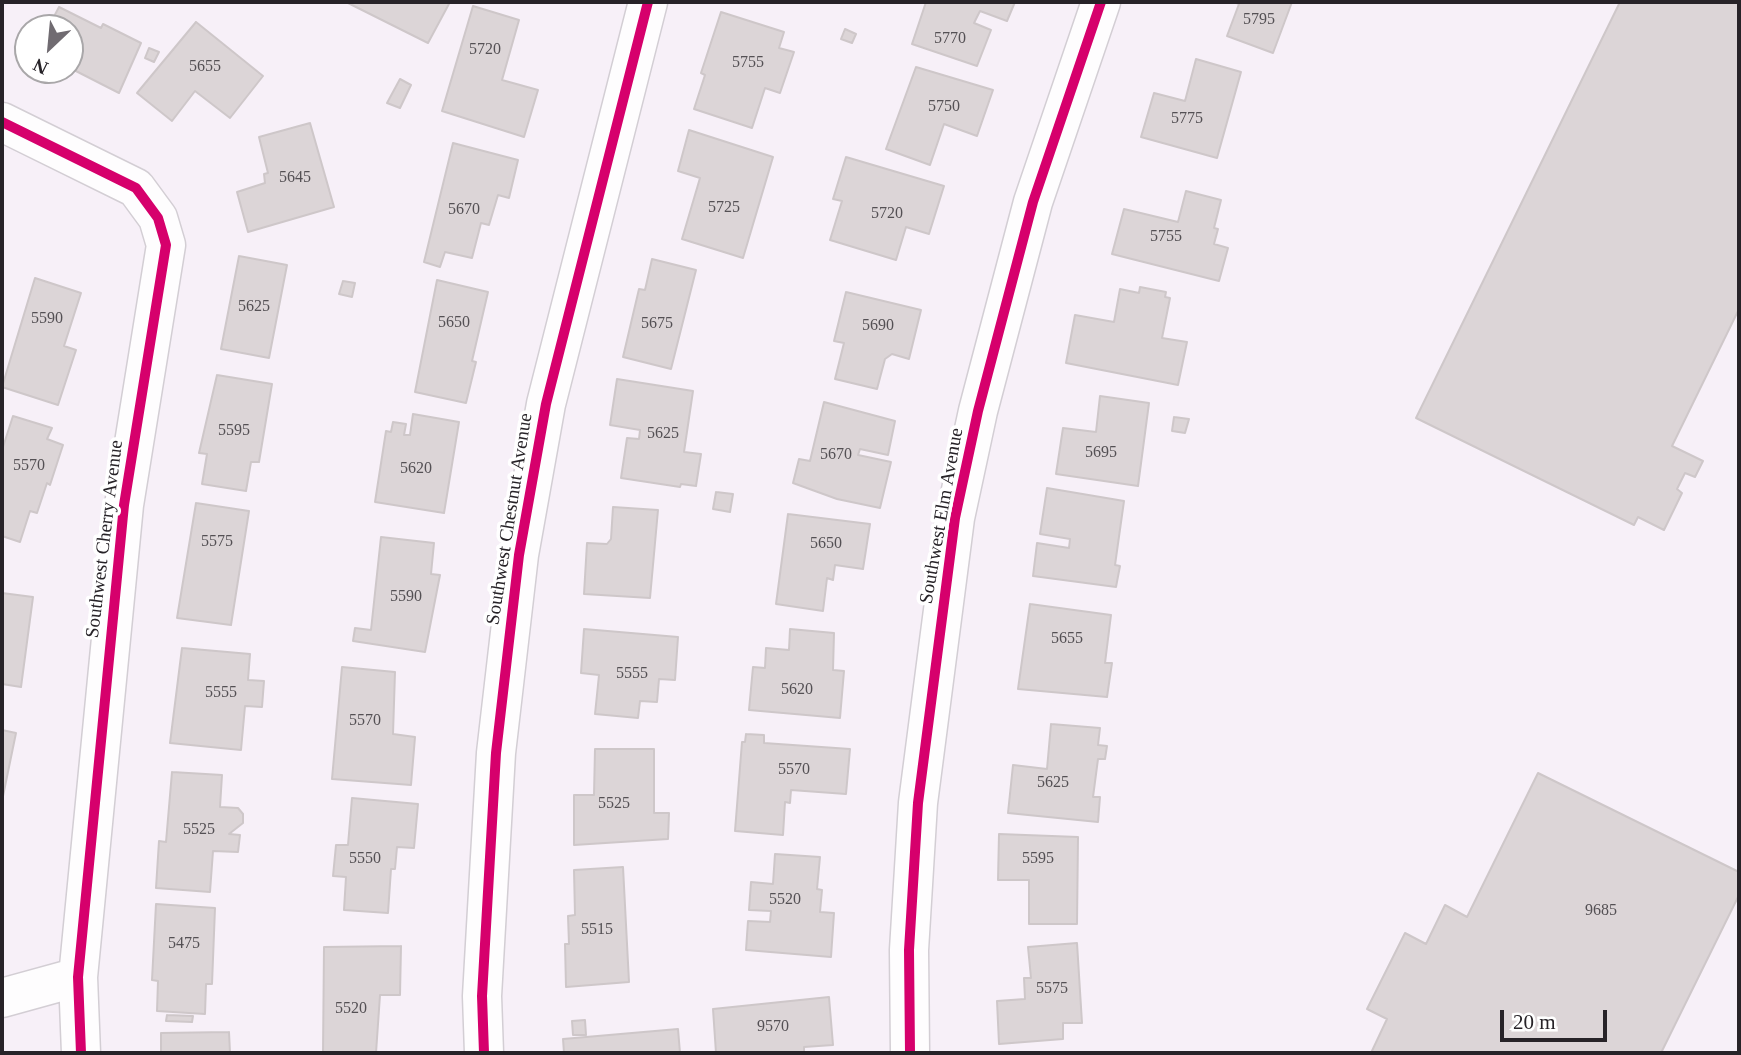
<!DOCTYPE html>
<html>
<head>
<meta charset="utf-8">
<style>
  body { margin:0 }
  #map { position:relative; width:1741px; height:1055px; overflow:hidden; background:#f7f0f8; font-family:"Times New Roman",serif }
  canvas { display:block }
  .frame { position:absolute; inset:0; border:4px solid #272328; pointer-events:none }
  .north { position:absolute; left:14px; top:14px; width:70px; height:70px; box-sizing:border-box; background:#fff; border:2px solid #a9a7a9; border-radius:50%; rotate:206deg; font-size:19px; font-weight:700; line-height:28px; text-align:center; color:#272328 }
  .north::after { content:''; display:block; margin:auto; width:24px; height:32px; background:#706b71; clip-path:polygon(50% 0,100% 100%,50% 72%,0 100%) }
  .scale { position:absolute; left:1500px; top:1010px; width:107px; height:32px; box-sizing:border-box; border:4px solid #272328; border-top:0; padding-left:9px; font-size:21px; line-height:24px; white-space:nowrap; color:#272328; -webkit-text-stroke:5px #fff; paint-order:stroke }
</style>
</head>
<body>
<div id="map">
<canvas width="1741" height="1055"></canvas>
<div class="frame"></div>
<div class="north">N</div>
<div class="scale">20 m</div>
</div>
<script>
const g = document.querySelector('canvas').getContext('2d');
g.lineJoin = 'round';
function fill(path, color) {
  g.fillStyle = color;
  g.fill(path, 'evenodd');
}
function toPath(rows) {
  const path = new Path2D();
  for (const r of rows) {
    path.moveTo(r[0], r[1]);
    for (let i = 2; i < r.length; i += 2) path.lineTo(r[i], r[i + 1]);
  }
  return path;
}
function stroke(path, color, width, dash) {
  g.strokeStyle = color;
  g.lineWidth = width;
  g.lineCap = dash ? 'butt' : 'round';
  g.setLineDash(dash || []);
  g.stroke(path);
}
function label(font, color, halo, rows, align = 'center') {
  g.font = font + ' "Times New Roman",serif';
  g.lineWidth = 7;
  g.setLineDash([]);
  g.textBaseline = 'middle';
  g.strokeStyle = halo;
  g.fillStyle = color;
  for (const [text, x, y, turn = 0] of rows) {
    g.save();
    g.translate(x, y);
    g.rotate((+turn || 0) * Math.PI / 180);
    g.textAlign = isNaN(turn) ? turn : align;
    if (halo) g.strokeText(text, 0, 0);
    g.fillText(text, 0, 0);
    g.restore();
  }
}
const building = toPath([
  [346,2,450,2,428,43,346,2],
  [926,2,1015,2,1007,21,980,11,974,23,991,30,977,66,912,44,926,2],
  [1234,2,1292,2,1273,53,1227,36,1239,4,1234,2],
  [1620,2,1739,2,1739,309,1672,446,1703,461,1695,477,1685,473,1677,489,1682,493,1664,530,1638,517,1634,525,1416,418,1620,2],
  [473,6,519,20,502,80,538,90,524,137,442,111,473,6],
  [59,7,101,28,103,24,141,43,119,93,70,68,70,28,48,28,59,7],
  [721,12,784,32,779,48,794,52,780,93,765,88,752,128,694,109,705,75,701,73,721,12],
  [196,22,263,76,230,118,195,91,172,121,137,93,196,22],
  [845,29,856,34,852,43,841,39,845,29],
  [149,48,159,52,154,62,145,58,149,48],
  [1196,59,1241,72,1217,158,1141,137,1154,93,1185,101,1196,59],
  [916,67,993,90,977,136,944,124,930,165,886,149,916,67],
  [400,79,411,85,400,108,387,103,400,79],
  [310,123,334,207,248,232,237,192,265,183,264,174,268,173,259,137,310,123],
  [689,130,773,157,743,258,682,239,700,178,678,171,689,130],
  [453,143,518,160,509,198,498,195,489,225,481,223,472,258,445,252,440,267,424,262,453,143],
  [846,157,944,186,929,234,906,227,896,260,830,240,842,201,833,199,846,157],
  [1186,191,1221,200,1214,228,1218,229,1214,244,1228,248,1219,281,1112,254,1124,209,1178,222,1186,191],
  [239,256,287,265,269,358,221,349,239,256],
  [652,259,696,270,671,369,623,357,639,289,645,290,652,259],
  [35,278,81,293,64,346,76,350,58,405,2,387,35,278],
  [437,280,488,292,472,361,476,362,466,403,415,392,437,280],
  [343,281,355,283,352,297,339,294,343,281],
  [1140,287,1166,292,1165,297,1170,298,1162,338,1187,342,1178,385,1066,363,1075,315,1114,322,1120,289,1139,293,1140,287],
  [846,292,921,310,909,359,892,354,885,359,877,389,835,379,844,343,834,341,846,292],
  [217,375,272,384,259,462,251,462,246,491,202,484,207,454,199,453,217,375],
  [617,379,693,391,684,452,701,454,696,486,681,484,680,487,621,478,627,438,639,439,640,430,610,425,617,379],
  [1100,396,1149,403,1138,486,1056,474,1063,428,1096,432,1100,396],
  [824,402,895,421,888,455,860,449,858,455,891,462,880,508,837,499,793,483,799,459,810,461,824,402],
  [413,414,459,422,444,513,375,502,386,431,391,432,393,422,406,424,404,435,410,435,413,414],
  [13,416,52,428,47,439,63,445,50,485,47,483,37,513,30,511,20,542,2,536,2,450,13,416],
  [1174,417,1189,419,1185,433,1172,431,1174,417],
  [1047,488,1124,501,1115,565,1120,566,1116,587,1033,576,1037,543,1069,548,1070,539,1040,534,1047,488],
  [716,492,733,494,730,512,713,509,716,492],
  [196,503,249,511,231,625,177,618,196,503],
  [613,507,658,510,650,598,584,594,587,543,607,544,611,539,613,507],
  [788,514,870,524,863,569,835,565,833,580,827,578,823,611,776,604,788,514],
  [381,537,434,543,431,574,440,575,425,652,353,641,355,628,371,630,381,537],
  [2,593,33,597,21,687,2,684,2,593],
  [1030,604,1111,615,1105,663,1112,663,1107,697,1018,689,1030,604],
  [584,629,678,637,675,680,659,679,657,702,640,701,638,718,595,714,599,675,581,673,584,629],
  [790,629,834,633,833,670,844,671,840,718,749,710,753,667,765,668,766,648,789,650,790,629],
  [182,648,250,654,248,680,264,681,262,707,245,706,241,750,170,743,182,648],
  [342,667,395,672,393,734,415,737,411,785,332,779,342,667],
  [1051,724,1100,728,1098,745,1107,746,1105,759,1098,759,1093,797,1100,797,1098,822,1008,813,1013,765,1047,769,1051,724],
  [2,730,16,733,2,801,2,730],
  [746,734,764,735,764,743,850,749,846,794,791,790,790,803,785,802,783,835,735,831,742,742,745,742,746,734],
  [595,749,654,749,654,813,669,813,668,839,574,845,574,795,594,795,595,749],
  [172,772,222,775,220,807,238,808,243,814,243,823,229,834,240,835,238,852,213,851,210,892,156,888,159,841,166,842,172,772],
  [1538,773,1739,872,1739,895,1661,1053,1371,1053,1387,1019,1367,1009,1405,933,1426,944,1445,905,1467,917,1538,773],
  [352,798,418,804,414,848,397,847,395,869,391,869,388,913,344,910,346,877,333,876,336,845,348,845,352,798],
  [999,834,1078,837,1077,924,1029,924,1029,880,998,880,999,834],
  [775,854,820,857,817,889,822,890,820,912,834,913,831,957,746,950,748,921,770,922,771,911,749,910,751,882,773,884,775,854],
  [623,867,629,982,566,987,565,944,569,944,568,916,575,915,574,870,623,867],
  [156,904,215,908,212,984,206,984,205,1014,157,1011,158,981,152,980,156,904],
  [1077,943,1082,1023,1063,1023,1063,1039,999,1044,997,1001,1025,999,1024,978,1031,978,1028,947,1077,943],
  [401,946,400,995,380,995,376,1053,323,1053,324,947,401,946],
  [829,997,833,1045,804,1047,804,1053,716,1053,713,1009,829,997],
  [167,1015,193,1016,192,1022,166,1021,167,1015],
  [585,1020,586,1035,573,1035,572,1021,585,1020],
  [678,1029,680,1053,564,1053,563,1039,678,1029],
  [229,1032,230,1053,161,1053,161,1033,229,1032]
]);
fill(building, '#dcd5d7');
stroke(building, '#cec7c9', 2);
const street = toPath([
  [2,122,136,188,158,218,166,245,124,505,78,977,81,1053],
  [2,998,78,977],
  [484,1053,482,996,496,753,519,555,546,404,648,2],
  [910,1053,909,950,918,803,955,518,978,411,1033,202,1101,2]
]);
stroke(street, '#d3ced4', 41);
stroke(street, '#fefdfe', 38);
stroke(toPath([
  [2,122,136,188,158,218,166,245,124,505,78,977,81,1053],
  [484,1053,482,996,496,753,519,555,546,404,648,2],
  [910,1053,909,950,918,803,955,518,978,411,1033,202,1101,2]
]), '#d6006c', 10);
label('16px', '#545054', null, [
  ["5795",1259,20],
  ["5770",950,39],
  ["5720",485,50],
  ["5755",748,63],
  ["5655",205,67],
  ["5750",944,107],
  ["5775",1187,119],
  ["5645",295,178],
  ["5725",724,208],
  ["5670",464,210],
  ["5720",887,214],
  ["5755",1166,237],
  ["5625",254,307],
  ["5590",47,319],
  ["5650",454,323],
  ["5675",657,324],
  ["5690",878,326],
  ["5595",234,431],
  ["5625",663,434],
  ["5695",1101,453],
  ["5670",836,455],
  ["5570",29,466],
  ["5620",416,469],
  ["5575",217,542],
  ["5650",826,544],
  ["5590",406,597],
  ["5655",1067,639],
  ["5555",632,674],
  ["5620",797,690],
  ["5555",221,693],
  ["5570",365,721],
  ["5570",794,770],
  ["5625",1053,783],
  ["5525",614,804],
  ["5525",199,830],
  ["5550",365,859],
  ["5595",1038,859],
  ["5520",785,900],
  ["9685",1601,911],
  ["5515",597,930],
  ["5475",184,944],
  ["5575",1052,989],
  ["5520",351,1009],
  ["9570",773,1027]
]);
label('19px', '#272328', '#fff', [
  ["Southwest Elm Avenue",942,516,-80],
  ["Southwest Chestnut Avenue",510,519,-81],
  ["Southwest Cherry Avenue",105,539,-83]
]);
</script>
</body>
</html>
